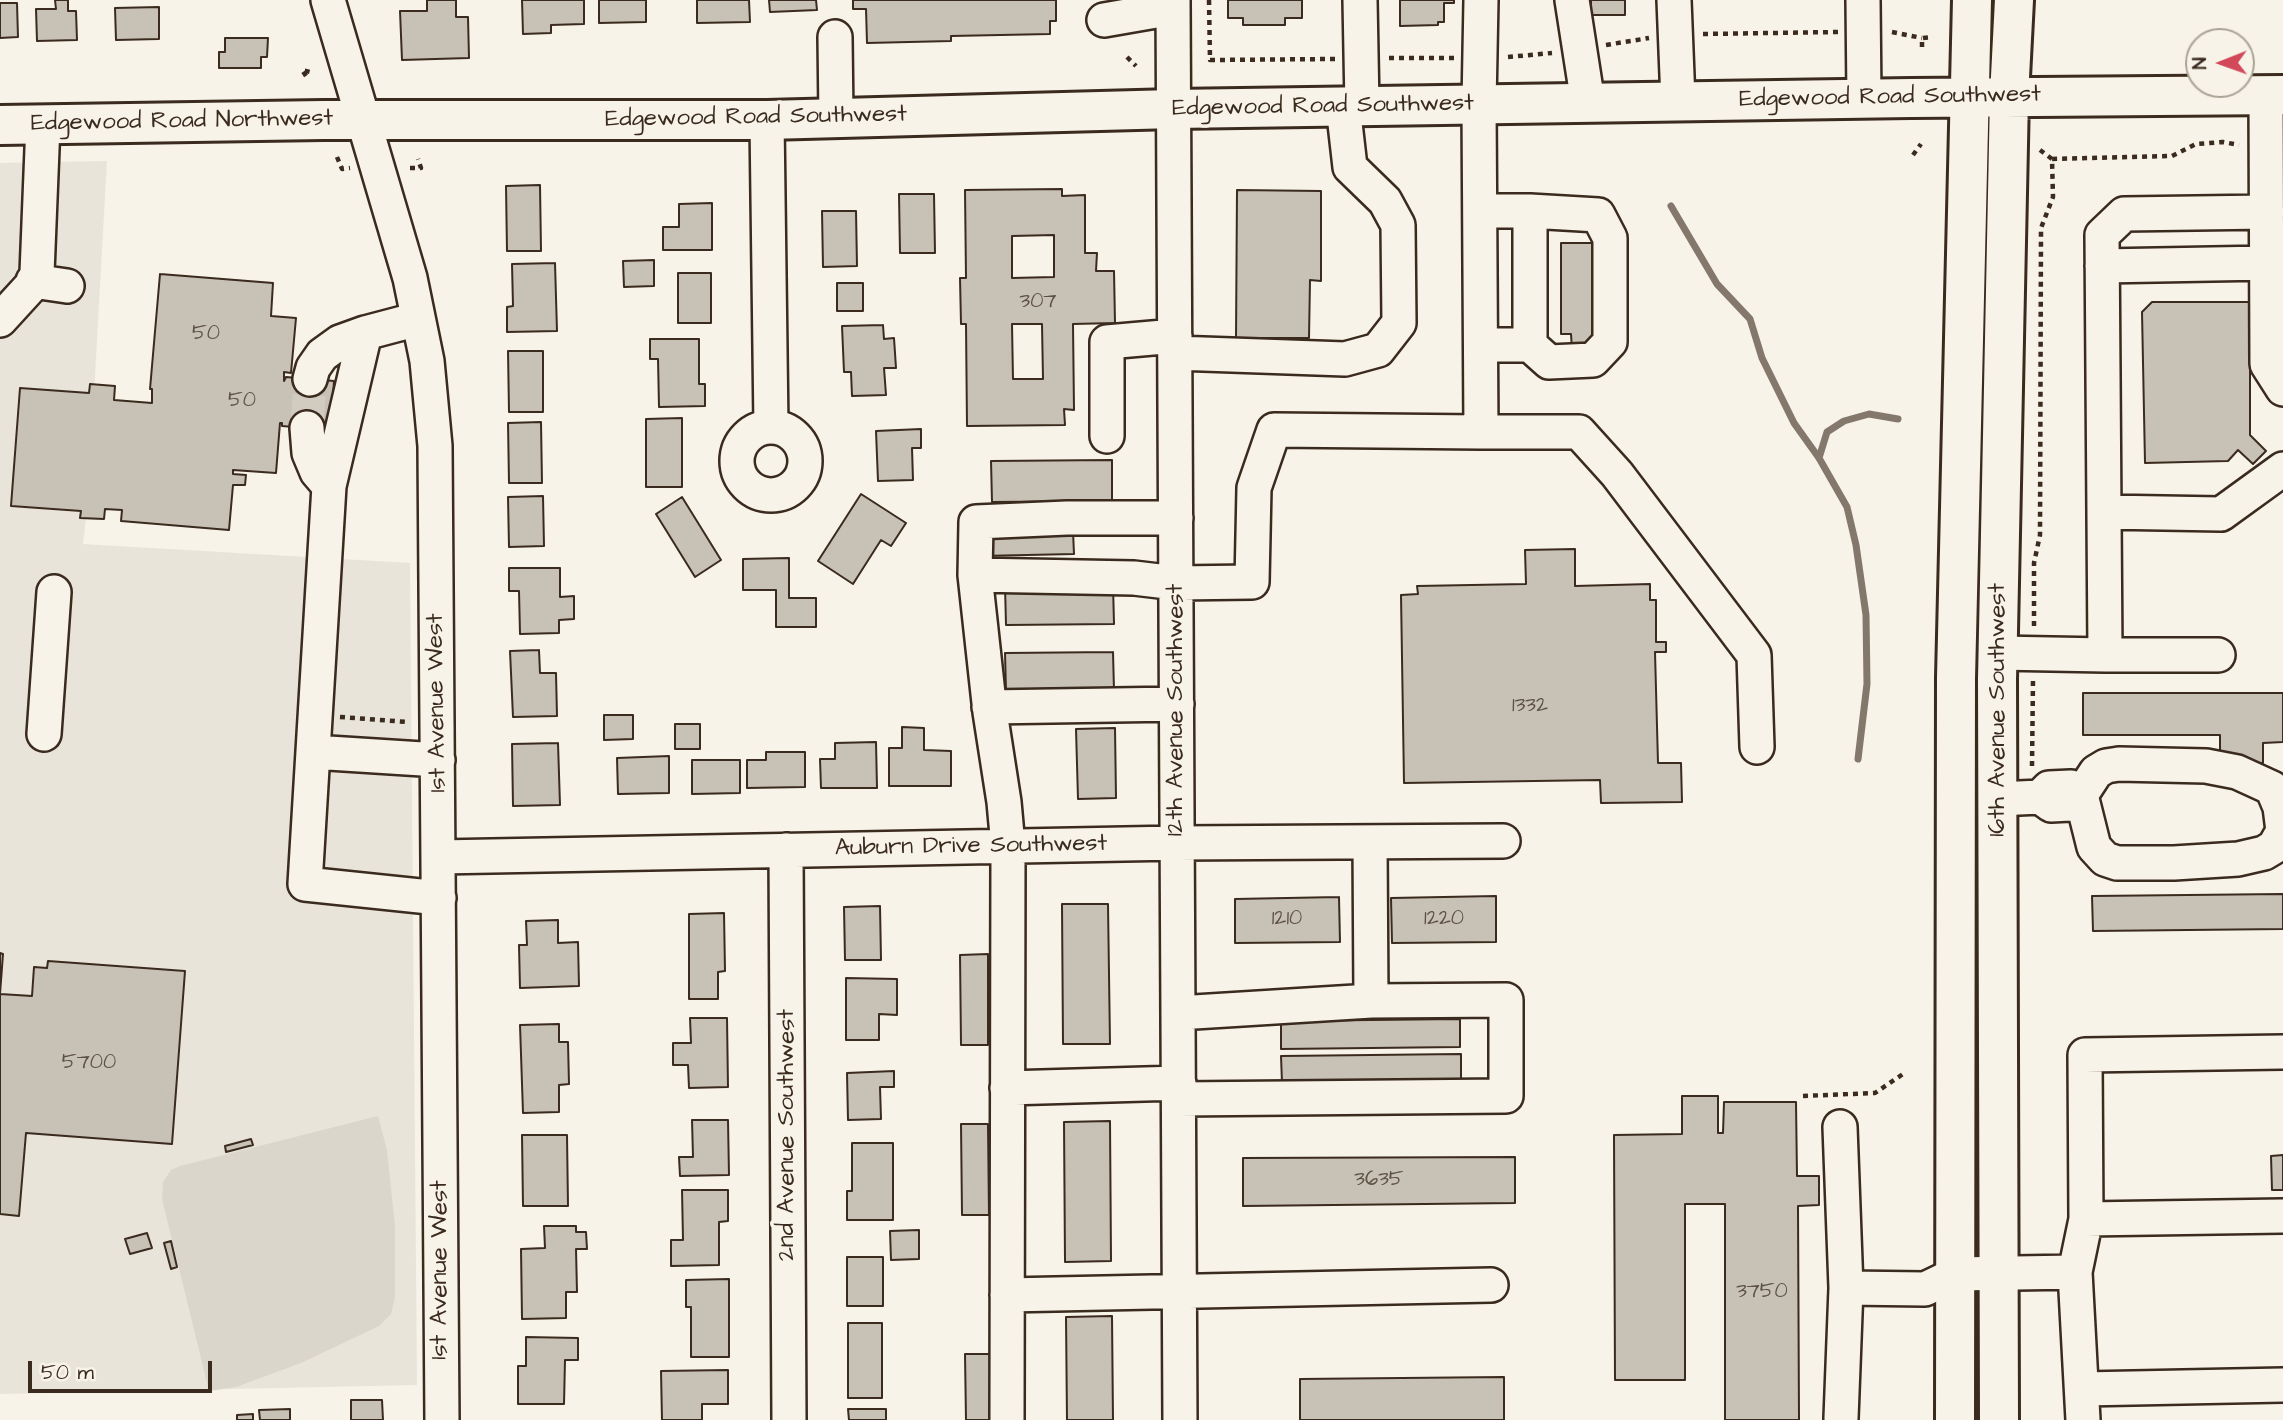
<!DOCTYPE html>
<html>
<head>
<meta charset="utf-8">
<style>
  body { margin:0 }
  #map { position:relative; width:2283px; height:1420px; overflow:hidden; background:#f7f3e8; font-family:"Architects Daughter",sans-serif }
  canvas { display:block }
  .north { position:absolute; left:2185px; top:28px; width:70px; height:70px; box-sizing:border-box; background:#f7f3e8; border:2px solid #aca397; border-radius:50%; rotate:269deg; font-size:19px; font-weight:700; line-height:28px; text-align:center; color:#3b2a1e }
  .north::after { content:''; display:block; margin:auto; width:24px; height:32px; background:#d1495b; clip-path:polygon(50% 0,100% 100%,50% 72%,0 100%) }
  .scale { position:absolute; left:28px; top:1361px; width:184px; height:32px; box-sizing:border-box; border:4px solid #3b2a1e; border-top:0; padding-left:9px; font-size:21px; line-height:24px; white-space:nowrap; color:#3b2a1e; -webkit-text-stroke:5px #f7f3e8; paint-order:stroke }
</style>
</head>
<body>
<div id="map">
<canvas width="2283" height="1420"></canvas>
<div class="north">N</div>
<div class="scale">50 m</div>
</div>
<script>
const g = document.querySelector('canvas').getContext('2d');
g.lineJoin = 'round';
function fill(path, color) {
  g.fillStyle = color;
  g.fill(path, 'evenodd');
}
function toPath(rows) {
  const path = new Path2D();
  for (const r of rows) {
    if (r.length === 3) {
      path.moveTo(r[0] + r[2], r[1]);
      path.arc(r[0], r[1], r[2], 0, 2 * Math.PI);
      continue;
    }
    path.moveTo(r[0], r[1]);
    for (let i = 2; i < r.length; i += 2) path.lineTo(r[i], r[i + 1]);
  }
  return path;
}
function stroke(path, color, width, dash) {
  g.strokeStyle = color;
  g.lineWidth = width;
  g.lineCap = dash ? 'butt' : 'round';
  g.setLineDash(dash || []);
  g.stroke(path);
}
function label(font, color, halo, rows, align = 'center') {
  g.font = font + ' "Architects Daughter",sans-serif';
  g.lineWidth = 7;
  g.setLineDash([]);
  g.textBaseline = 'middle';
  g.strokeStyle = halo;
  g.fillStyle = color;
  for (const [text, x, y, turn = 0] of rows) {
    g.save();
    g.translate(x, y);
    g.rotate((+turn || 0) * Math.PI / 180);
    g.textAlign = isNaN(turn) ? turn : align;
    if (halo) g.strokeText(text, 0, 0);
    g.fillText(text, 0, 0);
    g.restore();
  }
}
fill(toPath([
  [107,161,88,500,83,544,410,563,417,1385,0,1394,0,163]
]), '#e9e4d9');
fill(toPath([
  [378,1116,387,1150,395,1226,395,1297,391,1314,379,1326,301,1363,236,1387,209,1391,162,1199,163,1182,171,1170,180,1166]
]), '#dbd6cb');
stroke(toPath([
  [1671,206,1717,284,1750,319,1762,358,1794,423,1819,458,1847,507,1856,545,1866,615,1867,684,1858,759],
  [1819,458,1827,432,1844,421,1869,414,1898,419]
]), '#84786c', 7);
const building = toPath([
  [55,0,68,0,68,11,76,11,77,40,37,41,36,9,56,9,55,0],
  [427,0,456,0,456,17,468,17,469,58,402,60,400,11,427,11,427,0],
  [522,0,584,0,584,24,551,25,551,33,523,34,522,0],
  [599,0,646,0,646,22,599,23,599,0],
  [697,0,749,0,750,22,697,23,697,0],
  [769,0,816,0,817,10,770,12,769,0],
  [853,0,1056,0,1056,21,1050,21,1050,34,951,36,951,41,867,43,866,9,853,9,853,0],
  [1228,0,1302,0,1302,18,1285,18,1285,25,1243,25,1243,18,1228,18,1228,0],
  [1400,0,1454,0,1454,3,1444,3,1444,22,1438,22,1438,25,1400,26,1400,0],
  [1591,0,1625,0,1625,15,1591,15,1591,0],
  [0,3,17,3,18,37,0,38,0,3],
  [159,7,159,39,116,40,115,8,159,7],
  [225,38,268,38,267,57,261,57,261,68,219,68,219,52,225,52,225,38],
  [540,185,541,251,507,251,506,186,540,185],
  [1062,189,1062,196,1085,195,1085,253,1097,253,1096,271,1114,271,1115,323,1073,324,1074,410,1064,409,1065,425,967,426,966,324,961,324,960,278,966,278,965,190,1062,189],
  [1054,235,1054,277,1012,278,1012,236,1054,235],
  [1012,324,1042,324,1043,379,1013,379,1012,324],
  [1237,190,1321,191,1321,281,1310,280,1309,338,1236,338,1237,190],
  [899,194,934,194,935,253,900,253,899,194],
  [712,203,712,250,663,250,663,227,679,227,679,204,712,203],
  [822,211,856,211,857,266,823,267,822,211],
  [1561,243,1596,243,1597,346,1572,350,1571,334,1561,334,1561,243],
  [654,260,654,286,624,287,623,261,654,260],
  [555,263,557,331,507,332,507,307,513,306,512,264,555,263],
  [678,273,711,273,711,323,678,323,678,273],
  [160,274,273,283,271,316,296,318,291,373,284,372,284,381,286,377,334,381,331,430,282,426,282,423,280,423,276,473,233,470,233,474,246,475,245,485,233,485,229,530,121,521,122,510,105,509,104,519,80,518,81,511,11,506,20,388,89,393,90,384,115,386,114,400,152,403,152,389,150,389,160,274],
  [837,283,863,283,863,311,837,311,837,283],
  [2152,302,2250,302,2250,435,2266,451,2253,464,2238,450,2228,461,2145,463,2142,312,2152,302],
  [883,325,884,339,894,338,896,368,884,368,886,395,852,396,851,372,844,372,842,326,883,325],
  [650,339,699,339,699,384,705,384,705,406,659,407,658,359,650,359,650,339],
  [508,351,543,351,543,412,509,412,508,351],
  [682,418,682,487,646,487,646,419,682,418],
  [541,422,542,483,509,483,508,423,541,422],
  [921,429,921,448,912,448,913,480,878,481,876,431,921,429],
  [1112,460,1112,501,992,502,991,461,1112,460],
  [861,494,906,523,891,546,881,540,853,584,818,561,861,494],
  [543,496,544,546,509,547,508,497,543,496],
  [682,497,721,560,695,577,656,514,682,497],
  [1073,531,1074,554,981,556,981,533,1073,531],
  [1575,549,1575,586,1650,584,1650,600,1656,600,1656,642,1666,642,1666,652,1655,652,1658,763,1681,763,1682,802,1601,803,1600,780,1404,783,1401,595,1418,594,1417,586,1526,584,1525,550,1575,549],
  [789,558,789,598,816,598,816,627,776,627,776,590,743,590,743,559,789,558],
  [509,568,560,568,560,597,574,596,574,619,559,620,559,633,520,634,519,591,509,591,509,568],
  [1113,585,1114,624,1006,625,1005,586,1113,585],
  [539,650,540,673,556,673,557,716,513,717,510,651,539,650],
  [1113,652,1114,690,1006,692,1005,653,1113,652],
  [2083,693,2283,693,2283,742,2263,743,2263,763,2220,762,2220,735,2083,735,2083,693],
  [604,715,633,715,633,739,604,740,604,715],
  [675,724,700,724,700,749,675,749,675,724],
  [902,727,924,728,924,750,951,751,951,786,889,786,889,748,902,748,902,727],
  [1115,728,1116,798,1078,799,1076,729,1115,728],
  [876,742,877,788,821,788,820,759,835,759,835,743,876,742],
  [558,743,560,805,513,806,512,744,558,743],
  [766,752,805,752,805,787,747,788,747,760,766,760,766,752],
  [669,756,669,793,618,794,617,758,669,756],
  [692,760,740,760,740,793,692,794,692,760],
  [2283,894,2283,929,2093,931,2092,896,2283,894],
  [1496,896,1496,942,1392,943,1391,898,1496,896],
  [1339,897,1340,942,1235,943,1235,899,1339,897],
  [1062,904,1108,904,1110,1044,1063,1044,1062,904],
  [880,906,881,960,845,960,844,907,880,906],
  [724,913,725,971,718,972,718,999,689,999,689,914,724,913],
  [558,920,558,943,578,942,579,986,520,988,519,945,527,945,526,921,558,920],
  [0,953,3,954,0,994,32,996,34,967,47,968,48,961,185,971,172,1144,26,1133,19,1216,0,1214,0,953],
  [988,954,988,1045,961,1045,960,955,988,954],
  [846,978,897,979,897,1015,879,1014,879,1040,846,1040,846,978],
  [690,1018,727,1018,728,1087,689,1088,688,1065,673,1065,673,1043,691,1043,690,1018],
  [1460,1019,1460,1047,1281,1049,1281,1021,1460,1019],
  [559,1024,559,1042,568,1042,569,1084,559,1085,559,1112,523,1113,520,1025,559,1024],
  [1461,1054,1461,1081,1282,1083,1281,1056,1461,1054],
  [894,1071,894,1087,880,1087,881,1119,848,1120,847,1073,894,1071],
  [1682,1096,1718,1096,1718,1133,1723,1133,1724,1102,1796,1102,1797,1176,1819,1176,1819,1205,1798,1206,1799,1420,1725,1420,1725,1204,1685,1204,1685,1380,1615,1380,1614,1135,1682,1134,1682,1096],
  [692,1120,728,1120,729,1175,680,1176,679,1157,693,1157,692,1120],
  [1110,1121,1111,1261,1065,1262,1064,1122,1110,1121],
  [961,1124,988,1124,989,1215,962,1215,961,1124],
  [522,1135,567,1135,568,1206,523,1206,522,1135],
  [251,1139,253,1145,226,1152,225,1146,251,1139],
  [852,1143,893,1143,893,1220,847,1220,847,1191,852,1191,852,1143],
  [2283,1155,2283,1190,2272,1190,2271,1156,2283,1155],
  [1515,1157,1515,1203,1243,1206,1243,1158,1515,1157],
  [682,1190,728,1190,728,1221,719,1222,719,1265,671,1266,671,1240,683,1240,682,1190],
  [544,1226,576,1226,576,1232,586,1232,587,1249,576,1249,577,1292,566,1292,566,1318,522,1319,521,1249,545,1248,544,1226],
  [919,1230,919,1259,891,1260,890,1231,919,1230],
  [147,1233,152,1248,130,1254,125,1239,147,1233],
  [171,1241,177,1267,171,1269,164,1243,171,1241],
  [847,1257,883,1257,883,1306,847,1306,847,1257],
  [729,1279,729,1357,691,1357,691,1307,686,1307,686,1280,729,1279],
  [1112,1316,1113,1420,1067,1420,1066,1317,1112,1316],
  [848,1323,882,1323,882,1398,848,1398,848,1323],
  [526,1337,578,1338,578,1360,565,1360,564,1404,518,1404,518,1366,526,1366,526,1337],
  [965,1354,992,1354,993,1420,966,1420,965,1354],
  [728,1370,728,1404,702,1404,702,1420,662,1420,661,1371,728,1370],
  [1504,1377,1504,1420,1300,1420,1300,1379,1504,1377],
  [351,1400,382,1400,383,1420,351,1420,351,1400],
  [290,1409,290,1420,260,1420,259,1410,290,1409],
  [848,1409,886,1409,886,1420,849,1420,848,1409],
  [253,1414,253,1420,237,1420,237,1415,253,1414]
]);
fill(building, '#c8c1b6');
stroke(building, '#3b2a1e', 2);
stroke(toPath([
  [307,428,310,379]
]), '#d1cbc0', 33, [33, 17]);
const minor = toPath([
  [328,0,410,278,427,361,435,446,442,1420],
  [1173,0,1180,1420],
  [1360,0,1362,106],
  [1572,0,1588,103],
  [1674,0,1678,101],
  [1863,0,1864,98],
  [1104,20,1173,8],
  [835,37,836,118],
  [2266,95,2267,364,2283,389],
  [767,120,771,427],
  [1480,211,1530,211,1530,345,1481,345],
  [1530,211,1598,215,1610,238,1610,342,1593,360,1549,362,1530,345],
  [2102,266,2267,263],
  [33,281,67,286],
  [418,319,365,333,329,486,305,884,439,898],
  [0,320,32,285,37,273,43,124],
  [1175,353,1345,359,1378,350,1399,323,1398,225,1385,201,1350,167,1343,106],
  [310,379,313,368,322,355,340,342,365,333],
  [771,461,34],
  [307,428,309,453,317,472,329,486],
  [1481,432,1579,432,1617,474,1754,655,1757,747],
  [1107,436,1107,342,1175,336],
  [2105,512,2221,514,2283,469],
  [975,575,976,522,1067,518,1176,518],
  [1998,653,2105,655,2102,235,2124,214,2267,212],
  [2105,655,2218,655],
  [989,707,1177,704],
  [44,734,54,592],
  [313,752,438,760],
  [2119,764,2206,766,2237,772,2272,788,2280,807,2283,831,2274,847,2264,853,2238,859,2174,863,2117,863,2105,859,2094,847,2081,795,2096,772,2106,766,2119,764],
  [1998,799,2040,797,2051,805,2070,804,2081,795,2071,787,2049,788,2040,797],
  [786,850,789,1420],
  [439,857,1177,843,1503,841],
  [1178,1013,1371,1001,1370,842],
  [1007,1088,1179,1083],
  [1179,1099,1506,1096,1506,1000,1371,1001],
  [1840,1127,1846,1288],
  [2086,1219,2283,1216],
  [1007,1295,1491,1285],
  [2083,1389,2283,1385],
  [1841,1418,1846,1288,1925,1289,1956,1274,2075,1272],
  [1007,1420,1008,846,1004,802,990,712,975,575,1134,578,1176,583,1252,582,1254,488,1274,430,1481,432,1479,104,1481,0],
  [2083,1420,2075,1272,2086,1219,2085,1055,2283,1052]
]);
const major = toPath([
  [0,125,323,120,767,120,1174,109,1911,98,2283,95],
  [1955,1420,1956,678,1972,0],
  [1999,1420,1997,679,2009,96,2014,0]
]);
stroke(minor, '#3b2a1e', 38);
stroke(major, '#3b2a1e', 44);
stroke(toPath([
  [1209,0,1210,60,1335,59],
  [1892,32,1922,38],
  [1703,34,1838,32],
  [1606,45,1649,38],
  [1922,47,1922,38,1933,37],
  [1127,57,1136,66],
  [1508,57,1552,53],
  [1389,58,1454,58],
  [306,76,302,70,310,72],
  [2040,150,2052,159],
  [1913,155,1921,144],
  [337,157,342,169,350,168],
  [410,168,421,168,418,159],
  [2034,626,2034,563,2040,535,2041,228,2053,197,2052,159,2172,156,2196,144,2223,142,2239,145],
  [340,717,408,722],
  [2032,766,2033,680],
  [1803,1096,1875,1093,1903,1074]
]), '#3b2a1e', 4.5, [5, 5]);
stroke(minor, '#f7f3e8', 33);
stroke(major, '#f7f3e8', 38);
label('21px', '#5e5044', null, [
  ["307",1038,303],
  ["50",206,335],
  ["50",242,402],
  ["1332",1530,707],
  ["1210",1287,920],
  ["1220",1444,920],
  ["5700",89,1064],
  ["3635",1379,1181],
  ["3750",1762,1293]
]);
label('24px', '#3b2a1e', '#f7f3e8', [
  ["Edgewood Road Southwest",1890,98,-1],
  ["Edgewood Road Southwest",1323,107,-1],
  ["Edgewood Road Southwest",756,118,-1],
  ["Edgewood Road Northwest",182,122,-1],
  ["1st Avenue West",438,703,-91],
  ["12th Avenue Southwest",1177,710,-90],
  ["16th Avenue Southwest",1999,710,-90],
  ["Auburn Drive Southwest",971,847,-1],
  ["2nd Avenue Southwest",788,1135,-90],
  ["1st Avenue West",441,1270,-90]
]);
</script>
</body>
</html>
